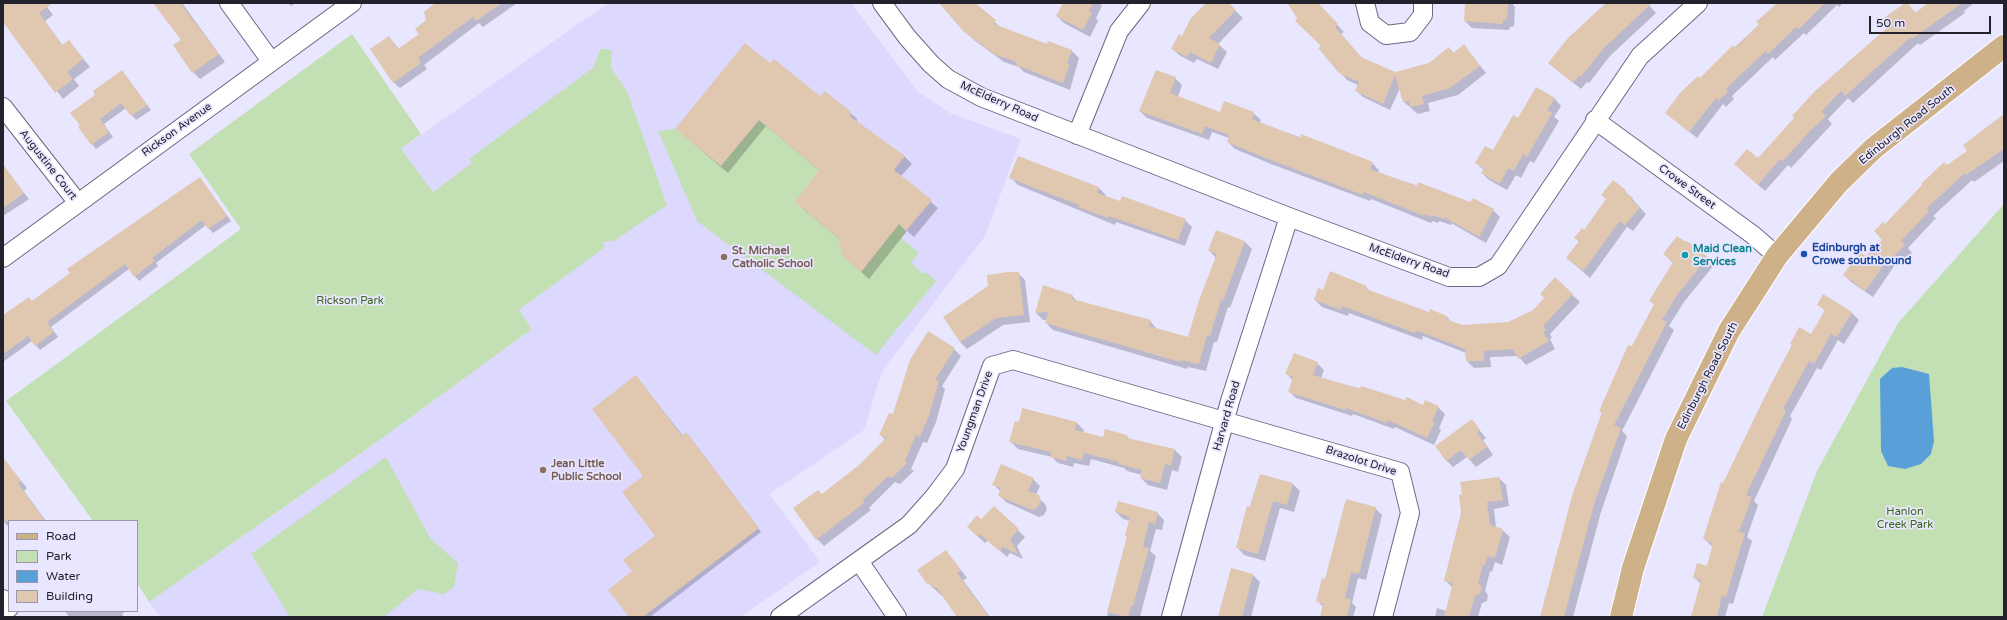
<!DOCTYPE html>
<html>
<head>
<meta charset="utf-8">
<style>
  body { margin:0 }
  #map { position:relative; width:2007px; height:620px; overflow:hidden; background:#e9e6ff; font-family:"Varela Round",sans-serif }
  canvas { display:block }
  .frame { position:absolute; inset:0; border:4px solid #23212c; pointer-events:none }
  .legend { position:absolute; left:8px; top:520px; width:130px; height:92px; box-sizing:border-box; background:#e9e6ff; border:1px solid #9a97ab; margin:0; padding:5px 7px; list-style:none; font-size:12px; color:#23212c }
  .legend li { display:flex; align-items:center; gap:8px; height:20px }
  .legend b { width:20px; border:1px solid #9a97ab }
  .scale { position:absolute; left:1869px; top:16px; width:122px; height:18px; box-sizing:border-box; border:2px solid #23212c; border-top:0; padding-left:5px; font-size:12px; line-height:14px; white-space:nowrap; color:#23212c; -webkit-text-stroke:3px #e9e6ff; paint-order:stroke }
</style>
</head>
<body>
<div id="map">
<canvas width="2007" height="620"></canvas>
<div class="frame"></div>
<ul class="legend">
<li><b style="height:5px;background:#ceb089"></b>Road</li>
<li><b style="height:11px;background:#c3e0b4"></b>Park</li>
<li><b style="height:11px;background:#58a0d7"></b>Water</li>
<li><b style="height:11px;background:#e0c7b0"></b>Building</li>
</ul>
<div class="scale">50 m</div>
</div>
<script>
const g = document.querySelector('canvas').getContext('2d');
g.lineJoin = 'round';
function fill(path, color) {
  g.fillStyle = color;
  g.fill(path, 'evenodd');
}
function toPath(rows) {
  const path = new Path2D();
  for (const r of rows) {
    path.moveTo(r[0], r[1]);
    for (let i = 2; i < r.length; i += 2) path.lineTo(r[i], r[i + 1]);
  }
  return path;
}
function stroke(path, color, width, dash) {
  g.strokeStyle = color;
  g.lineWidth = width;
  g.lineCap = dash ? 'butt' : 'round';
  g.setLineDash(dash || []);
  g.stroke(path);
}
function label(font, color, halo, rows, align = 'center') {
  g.font = font + ' "Varela Round",sans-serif';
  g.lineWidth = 3.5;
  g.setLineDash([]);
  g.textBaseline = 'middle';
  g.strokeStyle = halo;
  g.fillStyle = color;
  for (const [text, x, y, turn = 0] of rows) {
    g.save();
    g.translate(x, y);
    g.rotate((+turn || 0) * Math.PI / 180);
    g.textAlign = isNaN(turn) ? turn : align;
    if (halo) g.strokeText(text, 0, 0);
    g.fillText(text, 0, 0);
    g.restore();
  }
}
fill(toPath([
  [608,3,851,3,918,92,950,113,1021,139,985,236,882,371,864,430,769,494,820,562,740,617,161,617,149,602,370,447,532,329,401,149]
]), '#ddd8fe');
fill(toPath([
  [352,34,421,134,401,149,433,192,472,163,469,159,594,67,600,49,606,49,612,51,611,68,627,91,667,205,614,241,602,242,605,247,519,310,532,329,381,439,149,602,137,583,137,521,93,521,6,401,241,229,189,154],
  [759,120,819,170,795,202,841,240,838,244,843,249,840,254,861,272,899,224,906,231,901,238,919,253,911,263,924,274,926,272,936,281,876,355,697,221,658,131,675,129,721,166],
  [2004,204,2004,617,1762,617,1817,471,1898,323],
  [386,457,430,538,458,563,454,587,444,594,418,589,384,617,290,617,251,554]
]), '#c3e0b4');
fill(toPath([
  [1902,367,1929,374,1934,441,1931,454,1921,464,1905,469,1888,466,1881,451,1880,379,1892,368]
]), '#58a0d7');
fill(toPath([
  [3,3,44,3,53,15,45,21,63,46,69,41,90,67,74,79,79,86,63,99,3,20],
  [155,3,182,3,225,62,200,79,193,72,182,40],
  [288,3,296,3,291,6],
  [436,3,517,3,483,27,479,23,424,65,427,69,400,88,393,82,389,37,399,49,421,34],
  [940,3,975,3,981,11,1003,29,1047,46,1048,42,1072,51,1079,58,1070,90,1024,72,1019,67,1004,62,974,40],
  [1062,3,1099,3,1102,6,1096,18,1098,21,1090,37,1064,23,1057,16,1063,4],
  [1208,3,1227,3,1243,18,1218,44,1227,52,1218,69,1197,59,1194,63,1179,55,1172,48,1183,37],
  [1288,3,1317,3,1344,32,1341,34,1362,58,1395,73,1429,64,1449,48,1454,53,1464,46,1486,73,1458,95,1428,103,1430,111,1418,114,1404,102,1400,88,1390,110,1363,97,1356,90,1358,85,1347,80,1340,72,1322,46],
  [1466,3,1512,3,1515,7,1514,26,1510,27,1509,30,1472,28,1465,21],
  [1611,3,1647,3,1656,13,1610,56,1589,83,1587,82,1581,89,1549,63],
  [1777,3,1843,3,1839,7,1837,5,1806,35,1804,33,1775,60,1773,57,1732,96,1734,99,1726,107,1723,104,1697,138,1666,113,1700,79,1760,24],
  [1906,3,1916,13,1930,3,1974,3,1964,11,1965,13,1920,45,1918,43,1853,103,1848,98,1828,119,1832,124,1791,168,1788,165,1765,191,1742,171,1758,160,1888,29],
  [770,64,820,98,849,112,857,119,857,122,905,157,912,164,901,176,938,208,914,237,907,231,869,279,841,254,844,249,842,241,803,209,820,171,766,126,728,173,683,135],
  [126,76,151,110,136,120,126,108,104,124,113,137,96,149,79,127,97,95],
  [1175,78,1182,85,1178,97,1220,113,1253,113,1261,120,1260,123,1372,163,1379,170,1378,173,1493,210,1500,217,1486,243,1451,223,1451,225,1439,221,1438,223,1432,221,1431,223,1371,199,1370,201,1271,164,1235,149,1228,142,1229,138,1212,132,1209,140,1147,118,1140,111],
  [1554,98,1561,106,1554,117,1559,121,1534,163,1530,161,1521,178,1516,175,1507,190,1489,180,1482,173,1484,170,1476,163,1494,152,1518,119],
  [2004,115,2004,161,1974,182,1972,180,1933,216,1936,218,1908,248,1912,253,1900,265,1897,262,1873,297,1851,282,1844,275,1866,258,1884,240,1885,226,1947,166,1968,151],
  [1019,158,1099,188,1106,195,1105,197,1185,220,1192,227,1185,246,1116,222,1115,225,1018,185,1011,178],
  [3,166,29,199,3,216],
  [200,178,231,221,213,233,206,225,156,263,158,266,139,281,129,269,51,327,58,337,40,350,32,341,3,362,3,317,32,302],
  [1625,191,1646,214,1633,231,1627,227,1590,278,1567,258,1579,242,1576,238,1584,231,1607,200],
  [1216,231,1245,242,1252,249,1230,308,1228,307,1217,342,1214,342,1206,371,1188,367,1187,369,1053,330,1046,323,1047,320,1043,320,1036,313,1043,287,1072,296,1078,302,1150,321,1157,329,1189,338,1216,258,1209,250],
  [1664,254,1707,258,1714,265,1684,302,1669,326,1674,330,1622,431,1627,436,1601,512,1573,617,1541,617,1602,413,1600,411,1655,305,1651,301,1673,263],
  [1018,273,1025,280,1030,322,1003,325,967,349,960,342],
  [1555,279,1580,302,1550,334,1552,338,1550,339,1555,349,1526,365,1518,356,1490,357,1491,367,1474,368,1467,361,1466,353,1423,336,1422,340,1349,313,1348,316,1322,307,1315,300,1323,291,1366,287,1371,292,1430,314,1447,317,1451,322,1461,326,1508,323,1534,310,1545,298],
  [1824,295,1852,313,1859,320,1844,344,1838,340,1821,370,1817,368,1790,416,1792,419,1754,501,1758,505,1747,537,1752,541,1733,604,1729,603,1725,617,1691,617,1701,584,1695,578,1707,567,1713,547,1704,539,1724,484,1826,312,1818,304],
  [954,349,961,356,942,386,945,389,936,422,927,443,923,442,911,469,914,471,900,484,895,482,869,508,871,510,824,546,817,539,822,495,859,466,885,440,881,435,894,416],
  [1317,363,1324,370,1321,378,1424,406,1438,407,1445,414,1439,428,1441,430,1434,445,1395,427,1394,429,1353,414,1352,416,1296,398,1289,391,1293,381,1287,374],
  [636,376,683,436,690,437,761,532,650,617,630,617,634,571,656,536,644,476],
  [1471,420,1486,438,1483,440,1493,455,1476,467,1467,457,1453,467,1446,460],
  [1076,422,1084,430,1083,433,1103,438,1127,436,1130,440,1175,450,1182,457,1178,472,1172,470,1167,490,1148,485,1141,478,1142,475,1127,471,1124,468,1091,459,1089,466,1074,463,1073,467,1058,463,1052,457,1018,449,1010,441],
  [10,467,27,488,24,491,46,521,9,521,8,526,3,521,3,472],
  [1260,475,1293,484,1300,491,1294,512,1280,508,1265,561,1244,555,1237,547],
  [1499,478,1506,485,1509,506,1494,509,1496,528,1502,530,1510,537,1502,565,1495,562,1492,572,1490,571,1485,591,1488,595,1487,601,1482,603,1478,617,1435,617,1437,608,1446,611,1453,588,1445,580],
  [1033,479,1040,486,1036,495,1045,504,1047,509,1044,515,1039,517,1006,502,999,495,1001,492,993,484],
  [994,507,1025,537,1017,546,1023,559,1010,553,1007,557,988,540,985,543,975,534,981,521],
  [1375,508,1382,515,1366,580,1358,578,1352,603,1356,607,1353,617,1321,617,1323,607,1318,601],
  [1116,512,1157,513,1164,520,1162,530,1156,529,1150,551,1156,556,1140,617,1107,617,1128,537,1126,535,1130,521,1123,519],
  [946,551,967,578,963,580,990,617,959,617,943,595,941,595,928,583],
  [1253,575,1260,582,1251,617,1219,617],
  [65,611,123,611,124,613,122,614,124,617,69,617]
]), '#0003');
fill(toPath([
  [3,3,53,3,39,13,62,45,69,40,83,59,67,72,73,79,55,93,3,22],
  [153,3,180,3,219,54,192,73,173,45,181,40],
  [435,3,502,3,476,21,473,17,418,58,421,63,393,83,370,49,389,36,398,49,419,34,415,29,426,20,424,12],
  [939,3,975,3,996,20,994,24,1047,44,1048,41,1072,50,1067,64,1070,64,1063,83,1016,65,1017,62,996,55,964,32],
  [1063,3,1093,3,1089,11,1092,13,1083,30,1056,16],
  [1206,3,1229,3,1236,10,1209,38,1220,44,1211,63,1190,52,1187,57,1171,49,1179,34,1182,36,1191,18],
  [1287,3,1318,3,1338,24,1335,27,1361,57,1395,72,1429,63,1449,47,1453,53,1464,44,1480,66,1450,88,1422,96,1424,104,1410,107,1409,101,1403,102,1395,75,1383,104,1355,91,1359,82,1339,73,1318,48,1321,46,1295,21,1297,18],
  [1465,3,1508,3,1507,19,1503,20,1503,24,1464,21],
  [1606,3,1652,3,1603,49,1581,77,1579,75,1573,83,1548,63,1568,38],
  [1777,3,1825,3,1799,29,1796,27,1768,54,1766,51,1737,78,1726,89,1728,92,1718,101,1716,98,1689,132,1665,113,1680,93,1698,76,1700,78,1733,45,1735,48,1759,24,1756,22],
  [1905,3,1908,3,1915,13,1928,3,1962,3,1912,39,1911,37,1845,96,1841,91,1821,112,1826,116,1809,132,1783,161,1780,159,1758,185,1734,164,1747,149,1758,158,1794,118,1792,116,1815,91,1887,28,1881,20],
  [745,43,770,63,774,59,820,96,825,91,850,111,851,117,905,156,894,170,932,200,906,231,899,224,861,272,840,254,843,249,838,244,841,240,795,202,819,170,759,120,721,166,675,129],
  [122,70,147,105,131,116,121,103,100,119,109,132,91,145,78,127,80,125,70,113,95,95,93,91],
  [1156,70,1176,77,1170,93,1220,112,1224,101,1254,112,1252,119,1300,138,1301,134,1373,162,1370,169,1417,186,1418,182,1470,202,1473,198,1494,209,1479,237,1444,217,1444,219,1432,215,1431,217,1425,214,1424,216,1364,192,1363,195,1263,157,1227,142,1229,135,1205,126,1202,134,1139,111],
  [1536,87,1555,98,1547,110,1552,113,1527,157,1523,154,1514,171,1508,168,1500,184,1481,173,1484,168,1475,163,1485,146,1493,150,1513,115,1518,118],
  [2004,114,2004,149,1966,175,1965,173,1927,208,1929,211,1901,241,1905,245,1892,258,1890,256,1865,291,1843,275,1859,252,1866,256,1882,240,1874,231,1883,222,1885,224,1922,185,1921,184,1944,162,1947,165,1967,151,1963,145],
  [1018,156,1099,187,1097,193,1120,201,1122,196,1186,219,1178,240,1109,216,1108,218,1078,207,1079,205,1009,178],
  [3,164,24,193,3,208],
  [200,177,227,216,208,229,202,220,152,258,155,261,134,277,125,264,47,322,54,332,35,346,28,336,3,354,3,315,29,297,32,301,70,273,67,269],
  [1613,180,1626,190,1625,192,1633,198,1631,200,1640,207,1625,225,1620,221,1583,271,1566,258,1579,241,1574,238,1582,228,1584,230,1606,199,1601,195],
  [1216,230,1245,241,1223,301,1221,300,1210,336,1207,335,1199,364,1181,360,1180,362,1045,323,1048,312,1035,313,1043,285,1073,295,1072,299,1151,320,1149,326,1188,337,1199,300,1217,254,1208,251],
  [1677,236,1686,242,1687,241,1708,257,1677,295,1662,320,1667,322,1614,425,1621,428,1594,504,1564,617,1540,617,1572,496,1602,412,1599,411,1628,345,1632,346,1654,304,1649,301,1673,262,1663,254],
  [1330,271,1367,286,1366,289,1429,312,1430,309,1447,316,1446,319,1462,325,1508,322,1533,310,1544,298,1540,294,1555,277,1573,294,1543,326,1546,331,1543,332,1549,341,1518,359,1513,349,1484,351,1484,361,1466,361,1465,349,1416,330,1415,333,1342,306,1341,310,1314,300,1318,288,1323,290],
  [1008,272,1019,272,1024,315,996,318,960,342,943,317,988,286,987,275],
  [1823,294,1852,312,1837,337,1831,334,1814,364,1809,361,1783,409,1786,411,1746,495,1752,497,1739,532,1745,533,1726,597,1722,596,1717,617,1691,617,1701,580,1693,578,1697,563,1707,566,1713,543,1703,539,1721,482,1723,483,1770,386,1792,345,1790,344,1799,327,1811,334,1825,310,1817,305],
  [928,331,955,348,935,380,939,381,929,415,920,437,916,435,905,461,907,463,892,478,888,476,863,500,864,503,816,540,793,508,818,490,822,494,859,465,886,438,879,435,889,413,893,414,910,360],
  [1294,353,1318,362,1313,375,1360,389,1361,386,1405,400,1407,397,1423,405,1425,400,1439,406,1432,421,1435,422,1427,438,1388,420,1387,423,1346,408,1345,410,1288,392,1293,377,1285,374],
  [636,375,682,436,686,432,759,528,643,617,629,617,608,590,632,571,623,560,655,536,622,492,643,476,592,409],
  [1022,408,1077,422,1075,430,1103,437,1105,429,1127,435,1127,438,1175,449,1171,466,1165,464,1160,483,1140,478,1142,470,1118,464,1119,462,1084,453,1082,460,1067,456,1066,461,1050,457,1051,452,1009,442,1015,421,1019,422],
  [1472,419,1480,430,1477,433,1487,447,1469,460,1461,450,1446,461,1435,446],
  [3,457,21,481,18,483,45,521,3,521],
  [1001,464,1034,478,1028,491,1039,495,1041,501,1037,508,1032,510,998,496,1001,488,992,485],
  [1260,474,1293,483,1287,505,1273,501,1258,554,1236,548,1247,506,1250,507],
  [1499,477,1503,500,1487,502,1490,525,1503,529,1495,558,1488,556,1485,565,1483,565,1478,583,1482,588,1480,594,1475,596,1469,617,1444,617,1453,583,1444,581,1461,513,1459,495,1462,494,1460,482],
  [1346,499,1376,507,1359,574,1351,572,1345,598,1351,599,1347,617,1320,617,1323,603,1316,602,1322,578,1325,579],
  [1118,501,1158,512,1155,524,1149,522,1143,547,1149,548,1133,606,1131,606,1128,617,1107,612,1127,536,1125,536,1130,517,1115,512],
  [994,506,1019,529,1010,539,1018,554,1003,547,999,551,980,534,978,537,967,527,977,515,981,519],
  [946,550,961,570,957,573,989,617,957,617,936,587,933,589,929,582,927,584,917,570],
  [1231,568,1253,574,1242,617,1218,617]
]), '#e0c7b0');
const minor = toPath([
  [229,3,271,61],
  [882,3,907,37,931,64,948,79,981,97,1289,217,1449,277,1479,277,1498,266,1640,56,1698,3],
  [1365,3,1370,23,1386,35,1410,32,1423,15,1423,3],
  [3,107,78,203],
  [1595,120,1753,235,1777,256],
  [1077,135,1119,31,1141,3],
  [3,258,352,3],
  [859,561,897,617],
  [3,599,9,608],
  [780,617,909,525,934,497,955,469,992,366,1013,360,1400,472,1410,513,1383,617],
  [1171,617,1230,401,1289,217]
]);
const major = toPath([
  [1621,617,1633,568,1676,439,1729,331,1777,256,1839,182,1874,148,2004,46]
]);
stroke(minor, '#6b6882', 20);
stroke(major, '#fff', 24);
stroke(minor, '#fff', 18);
stroke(major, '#ceb089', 22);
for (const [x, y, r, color] of [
  [1804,254,4,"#1a4fb4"],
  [1685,255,4,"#0f9aa8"],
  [724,257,4,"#8d6e63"],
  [543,470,4,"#8d6e63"]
]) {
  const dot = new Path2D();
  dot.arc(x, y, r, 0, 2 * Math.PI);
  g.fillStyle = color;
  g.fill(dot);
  stroke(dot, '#e9e6ff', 1.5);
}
label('11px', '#23212c', '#e9e6ff', [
  ["McElderry Road",999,102,24],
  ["Edinburgh Road South",1907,125,-39],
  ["Rickson Avenue",177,130,-36],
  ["Augustine Court",48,165,52],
  ["Crowe Street",1687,187,36],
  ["McElderry Road",1409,261,19],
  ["Edinburgh Road South",1708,376,-63],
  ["Youngman Drive",975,412,-70],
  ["Harvard Road",1227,416,-74],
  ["Brazolot Drive",1361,461,18]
]);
label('bold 11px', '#164399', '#e9e6ff', [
  ["Edinburgh at",1812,248],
  ["Crowe southbound",1812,261]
], 'left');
label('bold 11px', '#0d838f', '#e9e6ff', [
  ["Maid Clean",1693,249],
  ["Services",1693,262]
], 'left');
label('bold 11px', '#785e54', '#e9e6ff', [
  ["St. Michael",732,251],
  ["Catholic School",732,264],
  ["Jean Little",551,464],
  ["Public School",551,477]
], 'left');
label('11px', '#3a641c', '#e9e6ff', [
  ["Rickson Park",350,301],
  ["Hanlon",1905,512],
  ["Creek Park",1905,525]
]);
</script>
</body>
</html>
